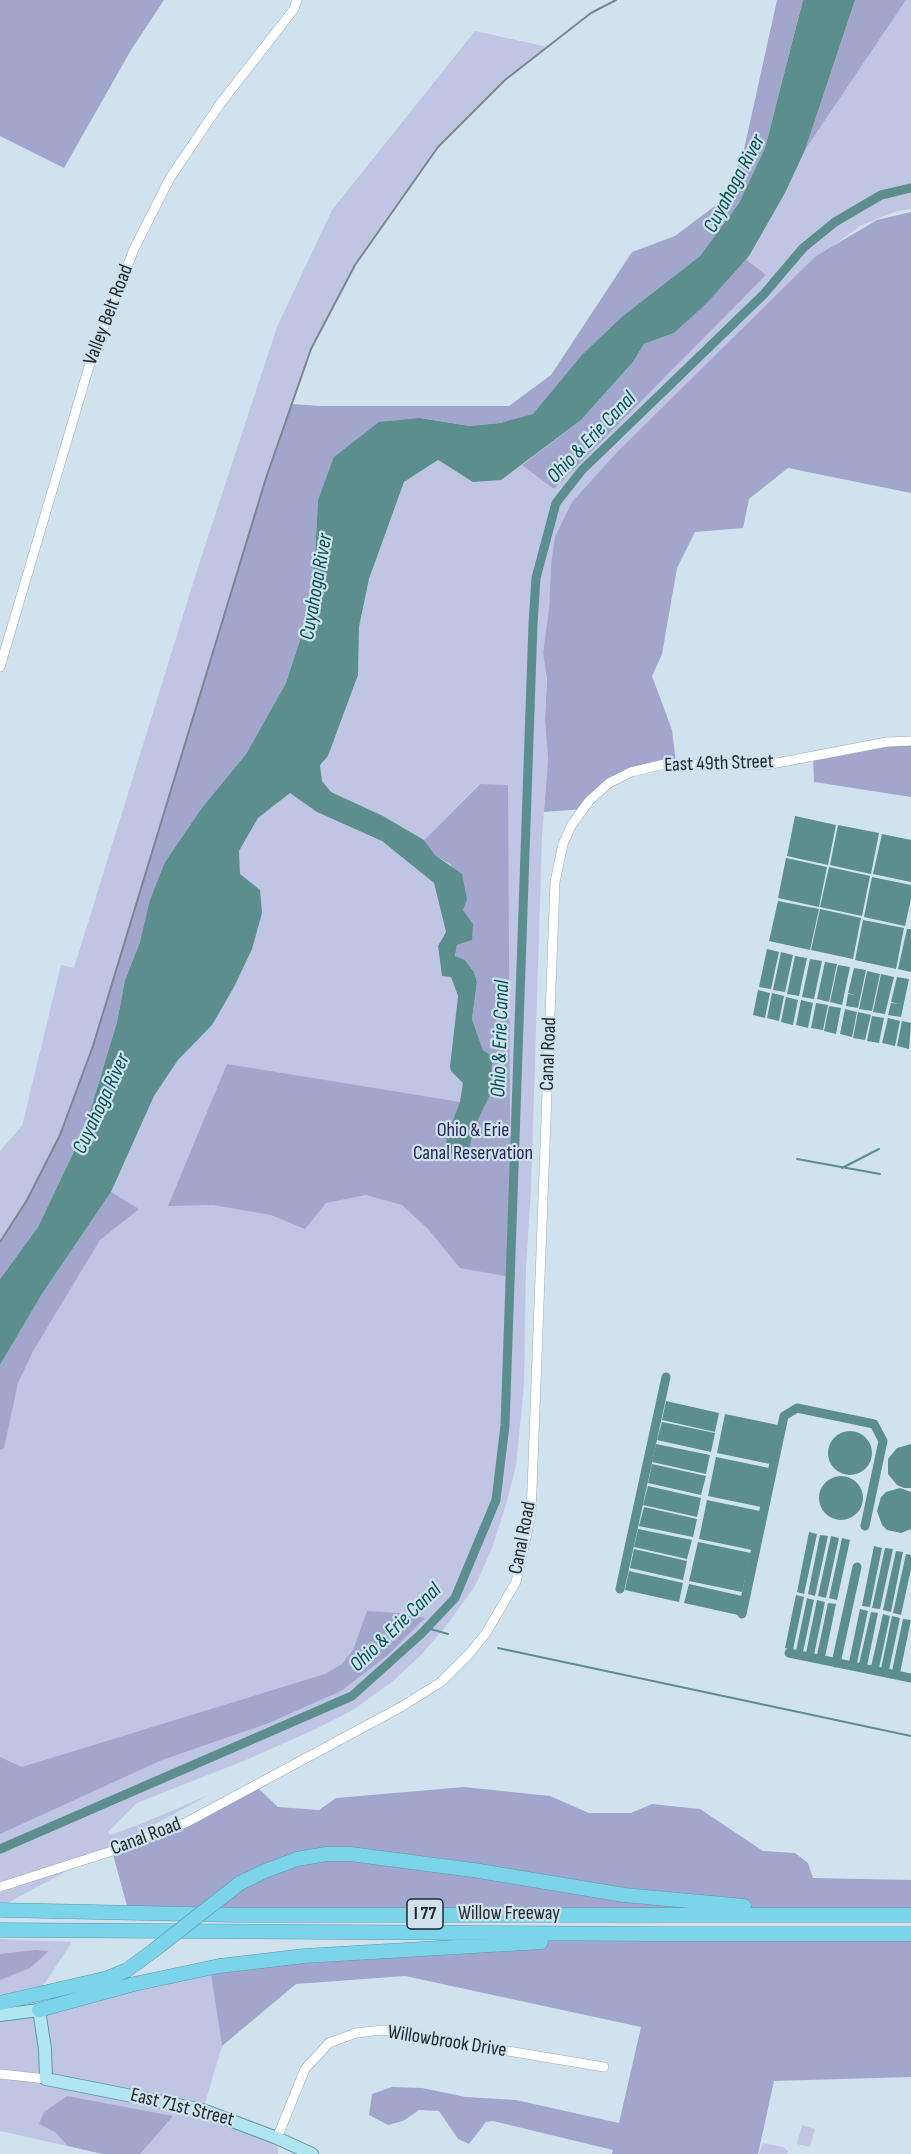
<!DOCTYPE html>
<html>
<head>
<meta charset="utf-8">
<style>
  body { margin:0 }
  canvas { display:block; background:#d0e2ee }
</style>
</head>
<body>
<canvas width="911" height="2154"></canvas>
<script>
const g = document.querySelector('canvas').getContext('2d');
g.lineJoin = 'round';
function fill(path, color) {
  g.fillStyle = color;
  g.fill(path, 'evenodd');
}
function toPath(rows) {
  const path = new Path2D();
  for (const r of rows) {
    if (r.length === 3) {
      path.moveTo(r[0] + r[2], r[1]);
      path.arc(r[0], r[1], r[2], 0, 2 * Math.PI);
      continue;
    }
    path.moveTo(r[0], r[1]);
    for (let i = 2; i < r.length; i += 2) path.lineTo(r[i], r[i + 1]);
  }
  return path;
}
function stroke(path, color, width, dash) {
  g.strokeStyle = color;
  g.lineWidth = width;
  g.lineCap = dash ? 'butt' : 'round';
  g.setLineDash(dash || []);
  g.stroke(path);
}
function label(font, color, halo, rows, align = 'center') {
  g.font = font + ' "Sofia Sans Condensed",sans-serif';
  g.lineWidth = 4.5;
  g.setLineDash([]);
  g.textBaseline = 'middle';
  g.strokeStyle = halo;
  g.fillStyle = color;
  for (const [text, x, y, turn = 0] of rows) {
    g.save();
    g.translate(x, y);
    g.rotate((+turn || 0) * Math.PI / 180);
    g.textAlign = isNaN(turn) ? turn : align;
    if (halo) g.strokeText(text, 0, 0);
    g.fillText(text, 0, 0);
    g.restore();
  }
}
fill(toPath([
  [906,0,911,0,911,209,897,211,860,226,813,261,617,452,572,502,551,564,545,720,548,759,542,837,531,1189,526,1267,524,1384,516,1466,506,1505,491,1551,475,1586,447,1625,421,1655,393,1681,353,1710,318,1728,246,1760,137,1803,108,1832,110,1835,138,1825,209,1795,0,1907,0,1365,111,1192,154,1096,178,1060,212,1025,240,874,239,851,258,818,290,793,381,840,434,883,446,932,438,946,442,976,451,977,458,996,451,1071,487,1086,479,784,424,840,383,816,330,792,322,782,319,765,328,756,358,675,359,627,369,579,404,482,438,460,473,482,522,465,554,446,749,262,745,259,785,193,805,150],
  [475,31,548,47,505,80,438,147,355,265,311,349,266,478,93,1046,60,1135,27,1200,0,1242,0,1151,22,1126,61,965,74,968,198,567,277,327,332,210],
  [0,1939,72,1942,37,1995,0,2003],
  [210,1968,222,2046,203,2110,277,2138,278,2154,103,2154,0,2131,0,2015],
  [802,2125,815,2129,810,2147,797,2144],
  [763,2143,783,2147,788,2151,787,2154,759,2154]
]), '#c1c5e4');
fill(toPath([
  [0,0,164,0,131,50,64,168,0,136],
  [777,0,803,0,765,148,739,203,700,256,624,315,533,415,500,423,470,426,421,418,318,500,315,555,307,618,286,683,246,754,201,809,165,862,140,942,125,980,117,1022,85,1128,38,1227,0,1279,0,1242,27,1200,60,1135,93,1046,266,478,291,404,322,406,509,406,551,375,632,252,675,236,723,200,743,154],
  [855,0,906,0,805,150],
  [911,212,911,493,788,468,749,499,743,528,695,532,677,568,662,654,652,676,672,730,676,763,631,772,584,809,544,812,548,759,545,720,547,678,543,653,549,610,551,564,555,537,572,502,617,452,816,256,877,220],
  [745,259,766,275,554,489,522,465,581,420,633,362,644,344,674,333,706,304],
  [911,741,911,797,814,782,813,756],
  [480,784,508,785,511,1277,460,1268,428,1229,402,1205,366,1195,326,1203,305,1229,271,1215,213,1205,168,1206,227,1064,460,1102,448,1133,473,1138,476,1124,490,1095,491,1069,489,1054,483,1050,472,1019,477,982,474,972,465,960,455,957,457,945,465,941,468,918,463,910,451,865,435,855,424,840],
  [111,1192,139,1209,100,1240,33,1351,18,1383,4,1448,0,1450,0,1365,42,1294],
  [367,1611,399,1613,425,1618,389,1654,341,1691,269,1723,162,1760,0,1834,0,1757,22,1767,325,1674,342,1664,353,1650],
  [256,1786,278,1807,319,1810,336,1798,464,1787,550,1796,589,1813,631,1813,652,1804,700,1809,763,1851,795,1853,808,1863,813,1878,911,1880,911,1915,129,1913,112,1851],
  [663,1934,911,1934,911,2077,774,2081,758,2154,612,2154,613,2150,493,2121,486,2122,469,2144,458,2139,439,2111,419,2110,403,2121,388,2125,369,2115,372,2094,392,2087,422,2088,466,2097,516,2100,619,2123,641,2027,405,1976,296,1984,222,2046,210,1968,304,1956],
  [36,1950,49,1951,30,1968,0,1980,0,1954],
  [67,2096,173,2116,140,2154,103,2154,68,2146,55,2132,39,2124,44,2112]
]), '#a2a6cc');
fill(toPath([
  [803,0,855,0,805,150,785,193,749,256,706,304,674,333,644,344,633,362,581,420,501,480,473,482,438,460,404,482,369,579,359,627,358,675,328,756,320,765,322,781,331,792,383,816,424,840,435,855,462,874,467,899,463,910,473,924,472,940,457,945,455,956,465,960,474,972,477,982,472,1019,483,1050,489,1054,492,1061,490,1095,476,1124,469,1148,460,1157,448,1153,445,1147,448,1133,460,1102,463,1083,451,1071,450,1067,458,996,451,977,442,976,438,946,446,932,434,883,382,841,317,812,290,793,258,818,239,851,240,874,260,890,262,913,252,949,234,987,212,1025,178,1060,154,1096,111,1192,42,1294,0,1365,0,1279,38,1227,85,1128,117,1022,125,980,140,942,150,900,165,862,201,809,246,754,286,683,307,618,315,555,318,500,334,457,379,422,420,418,470,426,500,423,533,414,582,355,624,315,700,256,739,203,765,148],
  [795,816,836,825,828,865,787,856],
  [838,825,879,833,871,874,830,865],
  [882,834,911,840,911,882,873,874],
  [786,858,827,867,819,907,778,898],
  [829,867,870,876,862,916,820,907],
  [872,877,911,885,911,899,905,926,864,917],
  [778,901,819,909,810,950,769,941],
  [820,909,861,918,853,959,811,950],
  [863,920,904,928,896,969,855,960],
  [907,929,911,929,911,972,898,969],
  [767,949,779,952,771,989,759,987],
  [781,952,793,955,785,992,773,990],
  [795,956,807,958,799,996,787,994],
  [810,959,822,961,814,999,802,997],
  [825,962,837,964,829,1002,817,999],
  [838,965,850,967,842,1005,830,1002],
  [854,968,866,970,858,1008,846,1006,848,994,856,995,848,993],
  [867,971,880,974,872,1011,859,1009],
  [881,974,894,977,885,1014,873,1012],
  [897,977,909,979,901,1017,888,1015,891,1003,899,1004,891,1002],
  [758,990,770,993,765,1018,753,1015],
  [772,993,784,996,779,1021,767,1018],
  [786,997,798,1000,793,1025,781,1022],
  [801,1000,813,1003,808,1028,796,1025],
  [816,1003,828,1005,823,1030,811,1028],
  [829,1006,841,1008,836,1034,824,1031],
  [845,1009,857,1012,852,1037,840,1034],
  [858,1012,871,1015,865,1040,853,1038],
  [872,1016,884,1018,879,1043,867,1041],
  [888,1018,900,1021,895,1046,882,1043],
  [902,1021,911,1023,909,1049,897,1046],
  [666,1401,719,1413,715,1432,662,1420],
  [725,1414,778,1425,770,1464,717,1453],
  [662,1422,715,1433,711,1452,657,1440],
  [850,1453,22],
  [656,1444,710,1455,706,1474,652,1462],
  [911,1444,911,1488,904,1488,897,1485,888,1474,888,1459,897,1448],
  [716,1457,769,1468,761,1507,708,1496],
  [652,1464,706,1476,701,1495,648,1483],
  [841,1498,22],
  [648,1486,701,1498,697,1517,643,1505],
  [900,1488,911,1492,911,1529,901,1533,887,1530,882,1525,877,1511,881,1497,886,1492],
  [707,1500,760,1511,752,1550,699,1539],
  [644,1507,697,1519,693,1537,639,1526],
  [638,1529,692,1540,687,1559,634,1547],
  [809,1532,817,1534,804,1594,797,1592],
  [820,1535,828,1536,815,1596,808,1594],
  [831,1536,839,1538,826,1598,818,1596],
  [842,1538,850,1540,837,1600,829,1598],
  [698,1542,751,1553,742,1592,689,1581],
  [874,1546,882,1548,870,1607,862,1606],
  [885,1548,893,1549,880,1609,872,1608],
  [634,1549,687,1561,683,1580,630,1568],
  [896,1551,903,1552,891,1612,883,1610],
  [906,1554,911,1555,911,1569,901,1615,893,1613],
  [629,1571,683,1583,679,1602,625,1590],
  [689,1584,742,1596,738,1615,684,1603],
  [796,1595,804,1597,793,1650,785,1648],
  [807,1598,814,1600,803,1652,796,1651],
  [817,1600,825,1602,814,1655,806,1653],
  [828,1603,836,1604,825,1657,817,1655],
  [860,1609,868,1611,857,1663,849,1662],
  [871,1612,878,1613,867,1666,859,1664],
  [883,1614,890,1616,879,1668,871,1667],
  [892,1616,900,1618,889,1670,881,1669],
  [903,1619,911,1620,900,1673,892,1671]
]), '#5b8e8c');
stroke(toPath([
  [797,1159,880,1174],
  [842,1168,879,1149],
  [427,1628,448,1634],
  [498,1648,911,1736]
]), '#5b8e8c', 2);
stroke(toPath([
  [620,1589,666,1377],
  [742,1614,784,1416,797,1408,874,1424,883,1441,865,1526],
  [789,1653,911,1678],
  [836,1663,857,1567],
  [0,1849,352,1696,421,1634,455,1598,496,1500,505,1425,533,624,536,578,556,503,582,470,764,294,803,248,835,222,881,195,911,188]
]), '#5b8e8c', 9);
const minor = toPath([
  [0,667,90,363,134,249,170,178,220,104,294,9,297,0],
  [0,1887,112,1851,187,1822,401,1707,441,1682,470,1653,486,1633,516,1582,531,1515,555,882,563,844,571,826,589,801,609,783,631,772,665,764,766,765,887,742,911,741],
  [0,2074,46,2079],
  [277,2138,305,2069,329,2043,356,2033,382,2030,604,2067]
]);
const major = toPath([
  [0,2015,39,2010,45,2049,46,2079,203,2110,277,2138,312,2154]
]);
const highway = toPath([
  [240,1883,265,1871,297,1859,327,1854,350,1854,473,1870,624,1895,744,1906],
  [0,1910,235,1915,911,1915],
  [0,1930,663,1934,911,1934],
  [0,2003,108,1978,127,1970,153,1951],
  [39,2010,134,1984,219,1966,304,1956,541,1942]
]);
stroke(minor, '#99aab6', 10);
stroke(major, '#5c98a8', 14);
stroke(highway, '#5c98a8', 15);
stroke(minor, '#fff', 9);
stroke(major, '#b0e5f2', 12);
stroke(highway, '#7bd4ea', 14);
stroke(toPath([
  [0,1242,27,1200,60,1135,93,1046,266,478,311,349,355,265,438,147,505,80,591,13,616,0]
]), '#7a878f', 2);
const highwayBridge = toPath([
  [153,1951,240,1883]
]);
stroke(highwayBridge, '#5c98a8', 15, []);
stroke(highwayBridge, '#7bd4ea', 14);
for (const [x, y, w] of [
  [425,1914,36]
]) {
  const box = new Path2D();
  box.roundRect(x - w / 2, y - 15, w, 30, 4.5);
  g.fillStyle = '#d0e2ee';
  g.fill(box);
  stroke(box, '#21282c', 1.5);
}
label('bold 18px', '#21282c', null, [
  ["I 77",425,1914]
]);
label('20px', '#21282c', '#d0e2ee', [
  ["Valley Belt Road",109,315,-69],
  ["East 49th Street",719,764,-2],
  ["Canal Road",549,1054,-88],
  ["Canal Road",523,1538,-79],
  ["Canal Road",146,1837,-21],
  ["Willow Freeway",509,1914],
  ["Willowbrook Drive",447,2042,9],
  ["East 71st Street",182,2108,14]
]);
label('20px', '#252454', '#d0e2ee', [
  ["Ohio & Erie",473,1131],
  ["Canal Reservation",473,1154]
]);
label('italic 21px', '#00504f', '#d0e2ee', [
  ["Cuyahoga River",735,184,-62],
  ["Ohio & Erie Canal",592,438,-46],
  ["Cuyahoga River",317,587,-80],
  ["Ohio & Erie Canal",501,1039,-88],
  ["Cuyahoga River",102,1104,-65],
  ["Ohio & Erie Canal",396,1628,-44]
]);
</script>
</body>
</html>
